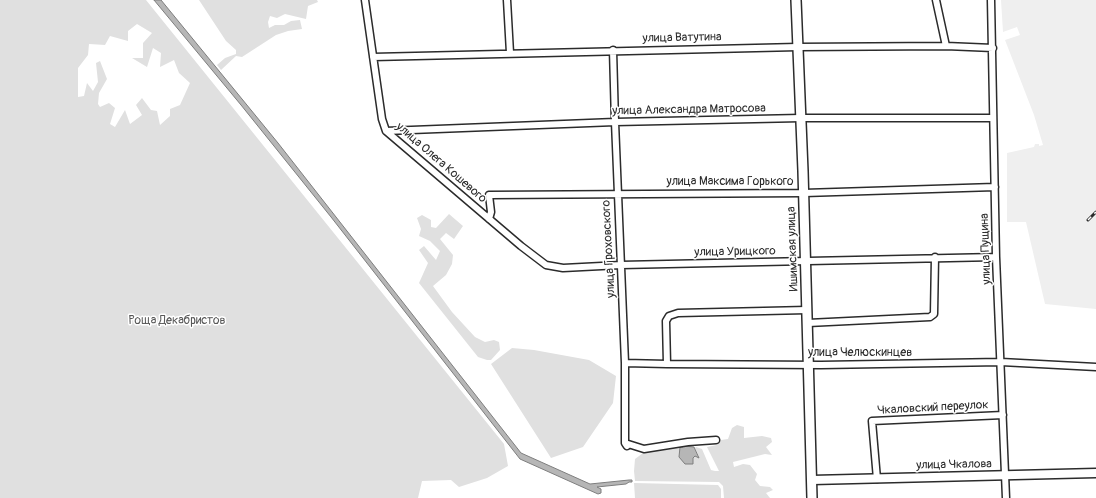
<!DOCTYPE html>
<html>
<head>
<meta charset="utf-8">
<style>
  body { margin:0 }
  canvas { display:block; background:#fff }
</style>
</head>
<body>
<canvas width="1096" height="498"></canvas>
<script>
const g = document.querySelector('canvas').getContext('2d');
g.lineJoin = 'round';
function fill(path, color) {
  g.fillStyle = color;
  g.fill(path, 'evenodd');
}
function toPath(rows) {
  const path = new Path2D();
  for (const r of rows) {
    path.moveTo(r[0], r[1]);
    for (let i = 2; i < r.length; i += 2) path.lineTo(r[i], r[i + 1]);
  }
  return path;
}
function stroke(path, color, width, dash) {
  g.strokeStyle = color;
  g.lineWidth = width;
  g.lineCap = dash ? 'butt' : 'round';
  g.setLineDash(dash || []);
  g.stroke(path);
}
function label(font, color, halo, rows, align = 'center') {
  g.font = font + ' Pangolin,sans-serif';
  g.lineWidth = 3;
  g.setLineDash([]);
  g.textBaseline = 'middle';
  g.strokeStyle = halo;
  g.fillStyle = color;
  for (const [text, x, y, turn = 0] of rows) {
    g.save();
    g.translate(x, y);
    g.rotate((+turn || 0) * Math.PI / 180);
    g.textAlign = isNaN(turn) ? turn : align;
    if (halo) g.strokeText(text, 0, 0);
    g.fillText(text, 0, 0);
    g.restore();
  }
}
fill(toPath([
  [1001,0,1096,0,1096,309,1045,304,1026,222,1007,222,1007,153,1034,147,1035,144,1039,144,1039,146,1043,145,1034,115,1005,40,1020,35,1017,27,1003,32]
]), '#efefef');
fill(toPath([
  [0,0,146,0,504,444,508,466,487,478,459,487,451,480,422,481,418,498,0,498],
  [137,24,152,33,143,43,143,58,132,58,147,67,153,48,161,53,160,67,174,60,179,73,190,83,180,105,170,109,170,116,160,125,157,111,151,110,142,98,136,105,142,115,130,124,125,110,115,127,110,124,115,108,109,103,100,107,98,104,99,93,107,79,100,61,96,63,98,82,93,91,87,83,84,96,78,97,78,68,88,55,89,44,105,45,110,36,128,41,128,31],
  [199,0,317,0,318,2,308,6,306,19,285,14,277,18,270,16,268,22,269,28,275,25,284,25,291,21,300,20,302,29,288,31,276,35,242,57,236,56,221,70,217,65,225,58,236,54,236,50,226,41],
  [449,214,463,226,454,239,446,233,440,239,453,255,452,264,446,275,433,286,452,312,475,337,485,342,494,340,499,342,500,350,491,360,487,360,478,357,419,283,428,263,419,250,424,246,436,260,440,251,430,241,419,236,421,229,417,218,422,215,431,220,431,227,436,228],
  [512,348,534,350,589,360,616,376,613,403,583,447,551,458,491,364],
  [737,425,744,427,744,438,762,436,771,438,772,442,766,447,772,455,765,454,733,462,734,467,743,464,750,465,757,474,755,480,760,486,770,487,773,490,766,493,770,498,724,498,723,486,719,482,635,481,634,471,635,459,643,453,677,445,680,447,679,457,693,464,693,458,695,456,699,457,695,448,696,447,702,449,711,470,715,471,719,471,707,447,717,445,721,440,728,439,732,428],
  [634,483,718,485,721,489,721,498,635,498]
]), '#e0e0e0');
const water = toPath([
  [154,0,161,0,278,143,521,453,590,484,629,480,632,480,632,482,629,482,626,484,597,487,601,489,601,493,598,494,520,459,331,217,241,105,154,0],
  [684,446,694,447,699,458,695,456,693,458,693,464,685,464,679,457,680,447,683,447,684,446]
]);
fill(water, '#b6b6b6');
stroke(water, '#7e7e7e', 1);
const minor = toPath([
  [365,0,382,119,386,131,521,246,546,265,563,268,621,265,996,257],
  [507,0,510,53],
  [936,0,946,46],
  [991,0,996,257,1006,498],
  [613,50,615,122,625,363,625,443,627,446],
  [373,57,798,47,946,46,993,48],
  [386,131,615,122,801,118,993,118],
  [489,219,491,212,489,195,804,193,995,187],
  [808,323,930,317,934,314,935,257],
  [625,363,667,364,821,365,1001,362,1096,367],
  [667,364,666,321,669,316,678,313,807,310],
  [625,443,644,449,688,442,716,440],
  [877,479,872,421,1003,415]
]);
const tertiary = toPath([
  [812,480,1096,473]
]);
const secondary = toPath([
  [796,0,803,171,812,498]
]);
stroke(minor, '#2b2b2b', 9);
stroke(tertiary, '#2b2b2b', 11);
stroke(secondary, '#2b2b2b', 12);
stroke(minor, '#fff', 6);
stroke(tertiary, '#fff', 8);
stroke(secondary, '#fff', 9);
const rail = toPath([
  [1088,220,1096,212]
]);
stroke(rail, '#2b2b2b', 3);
stroke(rail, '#fff', 1.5, [4.5]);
label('12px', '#2b2b2b', '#fff', [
  ["улица Ватутина",682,38,-1],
  ["улица Александра Матросова",689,110,-1],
  ["улица Олега Кошевого",441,163,41],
  ["улица Максима Горького",730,182],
  ["улица Гроховского",609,249,-93],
  ["Ишимская улица",793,249,-92],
  ["улица Пущина",986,249,-92],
  ["улица Урицкого",735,252,-1],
  ["улица Челюскинцев",860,353],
  ["Чкаловский переулок",933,408,-3],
  ["улица Чкалова",954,465,-1]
]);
label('12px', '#585858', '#fff', [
  ["Роща Декабристов",177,321]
]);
</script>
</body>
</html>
